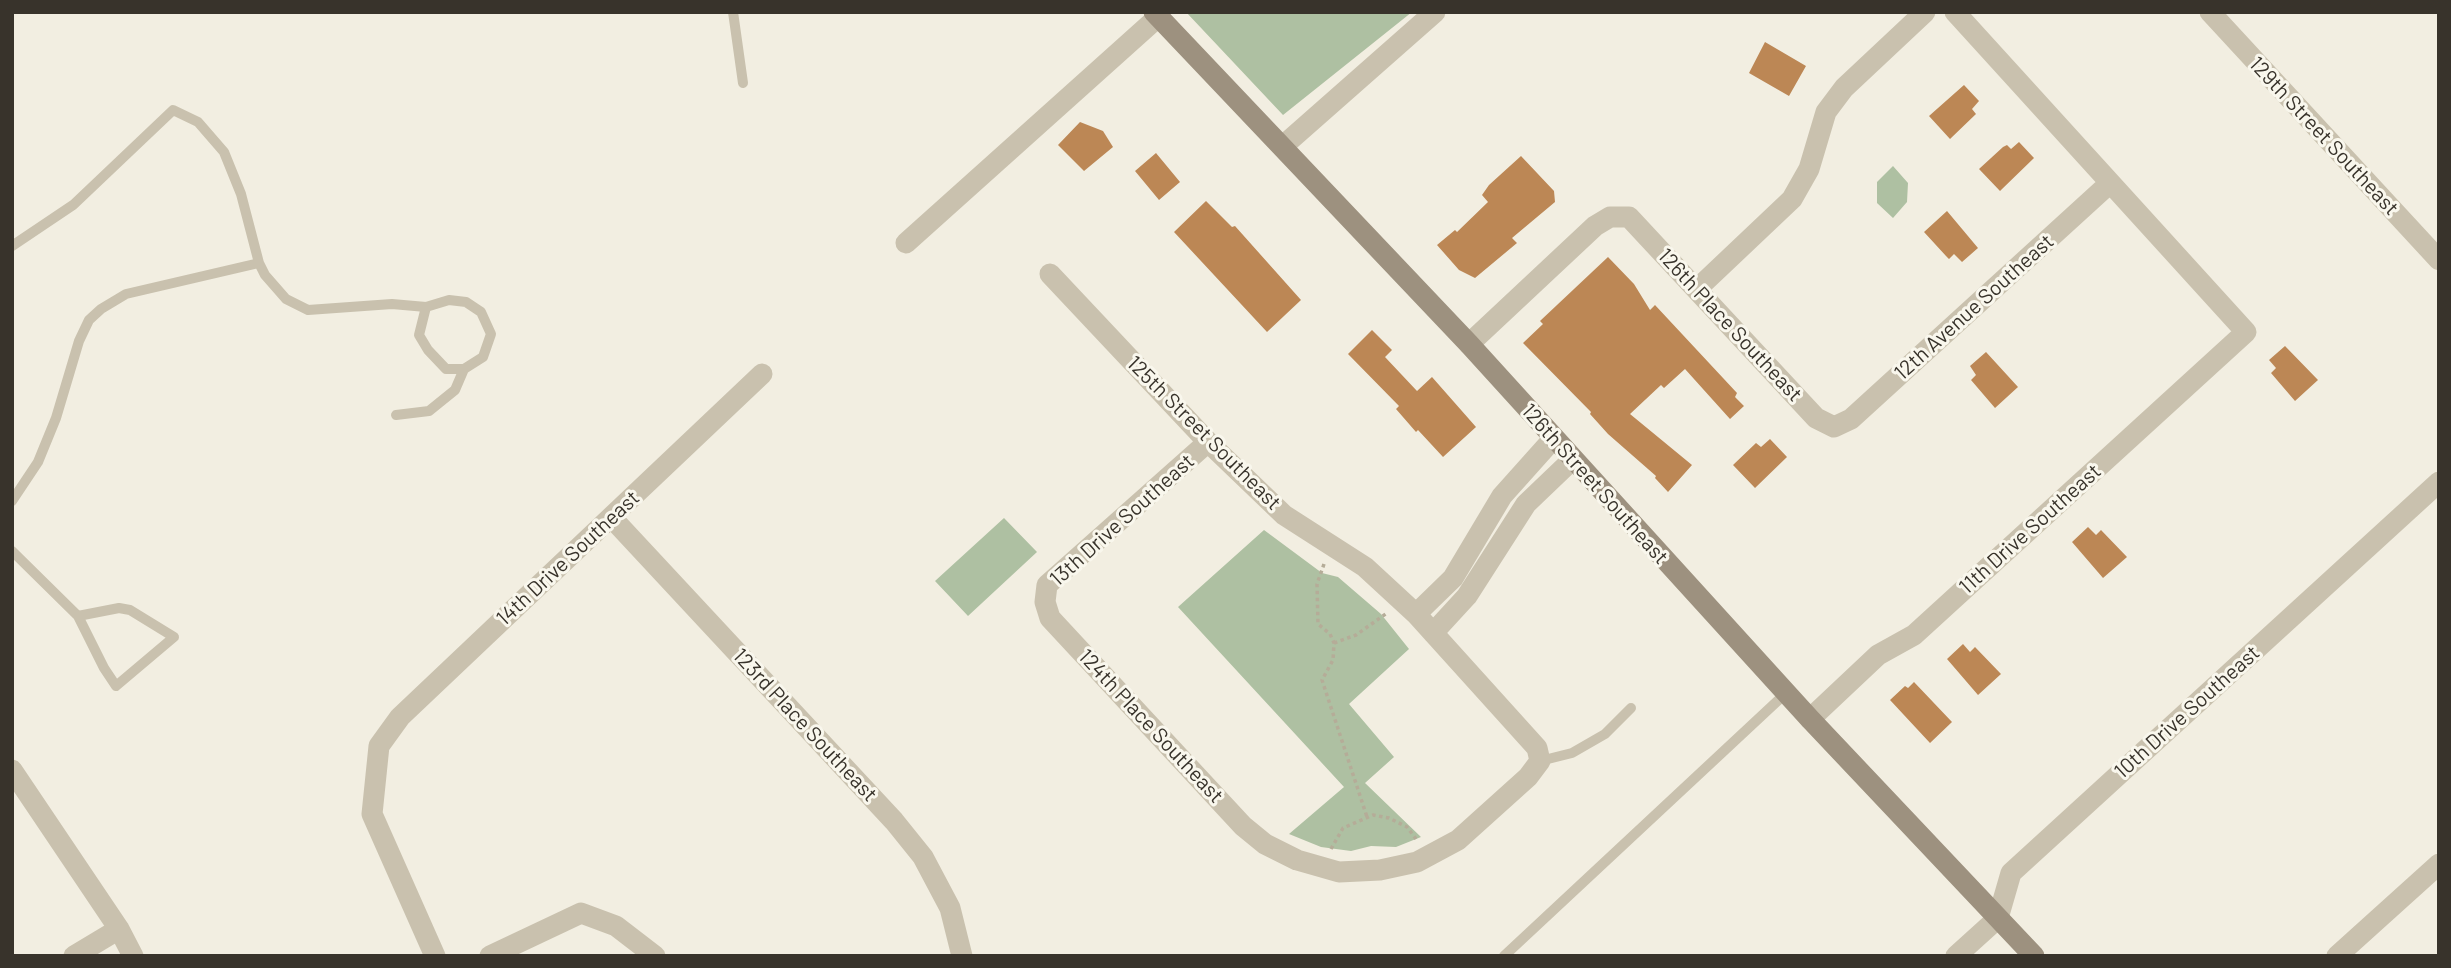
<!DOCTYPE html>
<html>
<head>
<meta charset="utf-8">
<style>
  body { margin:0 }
  #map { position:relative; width:2451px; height:968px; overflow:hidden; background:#f2eee1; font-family:Barlow,sans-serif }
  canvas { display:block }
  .frame { position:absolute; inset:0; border:14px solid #38332b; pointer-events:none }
</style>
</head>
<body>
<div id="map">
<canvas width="2451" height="968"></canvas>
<div class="frame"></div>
</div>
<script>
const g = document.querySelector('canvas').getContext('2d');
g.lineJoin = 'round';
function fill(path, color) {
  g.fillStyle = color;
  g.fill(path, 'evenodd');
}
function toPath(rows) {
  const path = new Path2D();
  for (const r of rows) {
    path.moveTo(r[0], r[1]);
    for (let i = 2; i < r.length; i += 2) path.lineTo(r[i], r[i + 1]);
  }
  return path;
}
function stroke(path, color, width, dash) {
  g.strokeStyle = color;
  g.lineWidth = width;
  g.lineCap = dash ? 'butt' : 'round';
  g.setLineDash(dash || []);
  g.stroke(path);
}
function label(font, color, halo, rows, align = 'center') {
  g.font = font + ' Barlow,sans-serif';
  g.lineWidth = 6;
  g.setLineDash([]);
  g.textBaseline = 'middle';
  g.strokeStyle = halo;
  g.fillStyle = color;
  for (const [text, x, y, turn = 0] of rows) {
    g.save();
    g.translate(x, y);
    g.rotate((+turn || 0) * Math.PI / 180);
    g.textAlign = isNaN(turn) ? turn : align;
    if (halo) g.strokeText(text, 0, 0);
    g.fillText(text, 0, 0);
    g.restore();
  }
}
fill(toPath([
  [1186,12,1412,12,1283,115],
  [1893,166,1908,183,1907,202,1893,218,1877,203,1877,182],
  [1004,518,1037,552,968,616,935,581],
  [1264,530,1322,573,1338,577,1381,614,1409,649,1349,704,1394,757,1365,783,1421,837,1396,847,1371,846,1351,851,1321,847,1289,834,1344,787,1178,607]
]), '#aec0a2');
fill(toPath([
  [1765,42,1806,66,1789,96,1749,73],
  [1964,85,1979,101,1972,109,1976,114,1950,139,1929,116],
  [1080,122,1103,131,1113,147,1084,171,1058,145],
  [2019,142,2034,158,2000,191,1979,169,2003,147,2007,145,2011,149],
  [1156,153,1180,182,1159,200,1135,171],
  [1521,156,1554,191,1555,202,1512,238,1517,243,1475,278,1459,270,1437,245,1455,230,1457,232,1488,202,1482,195,1489,185],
  [1206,201,1232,227,1235,226,1301,300,1267,332,1174,232],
  [1947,211,1978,248,1962,262,1954,254,1949,259,1946,256,1924,232],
  [1608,257,1634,284,1650,310,1655,305,1737,393,1735,397,1744,406,1730,419,1685,369,1664,388,1661,385,1630,414,1692,465,1668,492,1655,478,1656,476,1608,434,1590,414,1591,412,1523,343,1543,324,1540,321],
  [1372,330,1392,350,1385,357,1417,391,1432,377,1476,427,1443,457,1418,430,1416,432,1396,409,1399,406,1348,354],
  [2285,346,2318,380,2295,401,2271,373,2276,368,2269,360],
  [1986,352,2018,387,1995,408,1971,380,1976,375,1970,366],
  [1770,439,1787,457,1755,488,1733,465,1756,443,1761,447],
  [2088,527,2096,535,2101,530,2127,557,2103,578,2072,542],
  [1963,644,1970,652,1975,647,2001,674,1978,695,1947,659],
  [1914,682,1952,722,1930,743,1890,700,1905,686,1908,688]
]), '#bc8755');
stroke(toPath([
  [1324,564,1317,584,1318,624,1330,634,1334,643,1333,660,1322,680,1367,817],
  [1334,643,1356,635,1387,613],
  [1331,849,1343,828,1373,815,1389,818,1407,827,1416,839]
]), '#b5ac98', 3.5, [3.5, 3.5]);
stroke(toPath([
  [733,12,743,83],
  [12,246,73,205,173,110,198,122,224,152,241,194,259,263,126,294,101,309,89,320,79,341,56,418,38,462,12,501],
  [259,263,265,275,286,299,308,310,392,304,426,307,449,300,466,302,481,312,491,334,483,357,464,369,446,369,428,350,419,335,426,307],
  [396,415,429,411,455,390,464,369],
  [12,551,78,616,104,668,116,686,174,637,130,610,119,608,78,616],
  [1540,761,1572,753,1605,734,1631,708],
  [1504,956,1786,693]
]), '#c9c1ae', 10);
stroke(toPath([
  [2210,12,2439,260],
  [1283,146,1435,12],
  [906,243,1158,17],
  [1050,274,1208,442,1284,515,1365,567,1416,614,1537,748,1540,761,1528,777,1458,840,1417,862,1380,870,1339,872,1297,860,1265,844,1243,826,1050,618,1045,602,1047,585,1208,442],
  [1697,289,1792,199,1809,169,1826,112,1844,88,1925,12],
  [1469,344,1595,226,1610,217,1629,217,1816,418,1834,427,1851,419,2110,183],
  [612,518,894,821,923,857,950,908,962,956],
  [1416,614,1453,578,1502,496,1553,439],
  [1433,633,1467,596,1526,504,1572,460],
  [1810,719,1878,655,1914,635,2246,332,1955,12],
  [12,770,119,929,133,956],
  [74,956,119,929],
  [435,956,372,814,379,746,400,717,762,374],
  [490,956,581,913,616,926,655,956],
  [1956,956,1998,918,2011,873,2439,482],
  [2337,956,2439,864]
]), '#c9c1ae', 21);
stroke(toPath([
  [1154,12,1469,344,1810,719,2034,956]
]), '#9d917f', 21);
label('21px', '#38332b', '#f9f7ed', [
  ["129th Street Southeast",2324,136,47],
  ["12th Avenue Southeast",1974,307,-42],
  ["126th Place Southeast",1730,325,47],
  ["125th Street Southeast",1204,433,45],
  ["126th Street Southeast",1595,484,48],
  ["13th Drive Southeast",1122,520,-42],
  ["11th Drive Southeast",2030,529,-42],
  ["14th Drive Southeast",568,558,-43],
  ["10th Drive Southeast",2187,712,-42],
  ["123rd Place Southeast",805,725,47],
  ["124th Place Southeast",1151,726,47]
]);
</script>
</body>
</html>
